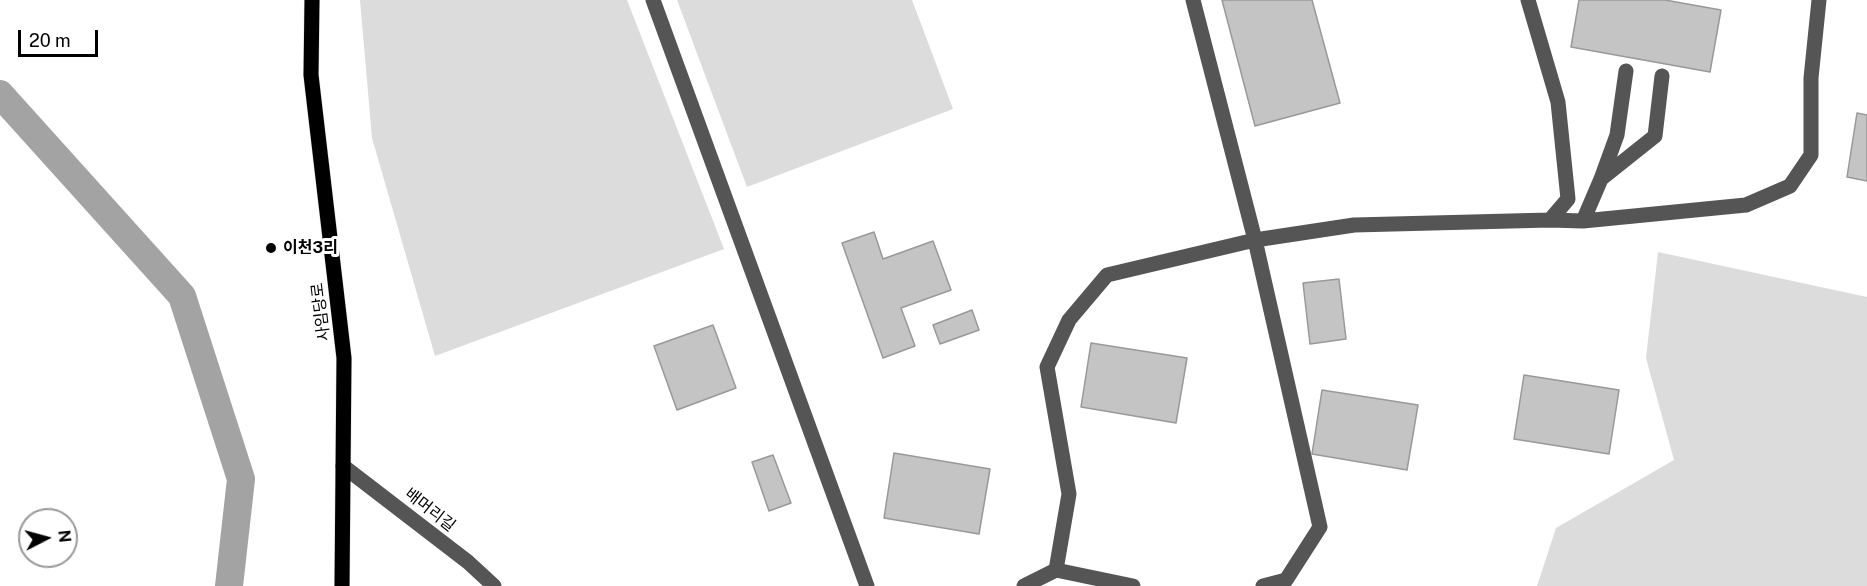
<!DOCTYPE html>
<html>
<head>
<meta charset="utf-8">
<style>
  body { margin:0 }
  #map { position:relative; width:1867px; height:586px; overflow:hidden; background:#fff; font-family:"Public Sans",sans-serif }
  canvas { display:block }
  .north { position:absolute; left:18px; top:508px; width:60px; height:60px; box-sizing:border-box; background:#fff; border:2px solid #999; border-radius:50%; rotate:84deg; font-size:16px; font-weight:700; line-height:24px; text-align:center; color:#000 }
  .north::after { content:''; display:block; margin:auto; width:21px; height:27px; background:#000; clip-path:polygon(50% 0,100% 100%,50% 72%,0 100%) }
  .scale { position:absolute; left:18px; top:30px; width:80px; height:27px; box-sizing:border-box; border:3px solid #000; border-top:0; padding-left:8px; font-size:18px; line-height:21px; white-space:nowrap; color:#000; -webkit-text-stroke:4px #fff; paint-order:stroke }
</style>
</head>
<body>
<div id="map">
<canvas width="1867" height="586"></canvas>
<div class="north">N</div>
<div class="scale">20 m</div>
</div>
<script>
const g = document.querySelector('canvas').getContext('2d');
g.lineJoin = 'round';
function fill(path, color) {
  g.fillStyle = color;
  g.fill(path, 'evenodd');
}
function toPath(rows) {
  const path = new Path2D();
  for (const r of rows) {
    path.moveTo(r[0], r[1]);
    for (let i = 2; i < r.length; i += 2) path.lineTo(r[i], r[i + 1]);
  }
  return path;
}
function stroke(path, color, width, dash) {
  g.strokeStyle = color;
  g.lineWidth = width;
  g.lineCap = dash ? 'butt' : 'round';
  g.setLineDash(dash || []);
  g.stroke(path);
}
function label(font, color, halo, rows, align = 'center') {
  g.font = font + ' "Public Sans","Noto Sans KR",sans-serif';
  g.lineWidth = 6;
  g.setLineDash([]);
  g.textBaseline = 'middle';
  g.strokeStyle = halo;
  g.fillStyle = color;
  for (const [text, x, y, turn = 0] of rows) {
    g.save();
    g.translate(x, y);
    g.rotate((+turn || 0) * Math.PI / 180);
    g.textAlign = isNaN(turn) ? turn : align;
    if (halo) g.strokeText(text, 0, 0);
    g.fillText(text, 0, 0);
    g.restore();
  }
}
fill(toPath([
  [360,0,627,0,724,249,435,356,372,138],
  [677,0,912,0,953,109,747,187],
  [1658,252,1867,297,1867,586,1537,586,1556,528,1674,460,1646,358]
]), '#dcdcdc');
stroke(toPath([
  [0,94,182,296,241,479,229,586]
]), '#a3a3a3', 28);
const building = toPath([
  [1222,0,1312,0,1340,103,1255,126,1222,0],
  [1579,0,1665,0,1721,10,1710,72,1571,47,1579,0],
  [1857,113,1867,115,1867,181,1847,177,1857,113],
  [874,232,883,259,933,241,951,290,901,308,915,346,883,358,842,243,874,232],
  [1339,279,1346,339,1310,344,1303,283,1339,279],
  [972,310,979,330,940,344,933,325,972,310],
  [713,325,736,388,677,410,654,346,713,325],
  [1091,343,1187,358,1176,423,1081,407,1091,343],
  [1524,375,1619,390,1609,454,1514,439,1524,375],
  [1322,390,1418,405,1407,470,1312,454,1322,390],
  [894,453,990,469,979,534,884,518,894,453],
  [773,455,791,503,769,511,752,462,773,455]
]);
fill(building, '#c4c4c4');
stroke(building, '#999', 1.5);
const major = toPath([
  [312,0,311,75,344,358,342,586]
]);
stroke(major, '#dbdbdb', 16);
stroke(toPath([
  [653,0,867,586],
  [1193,0,1255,240,1320,527,1286,580,1263,586],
  [1528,0,1558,102,1568,199,1550,220],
  [1626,71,1617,135,1601,179,1655,136,1662,76],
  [1583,221,1601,179],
  [343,466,468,562,494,586],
  [1056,570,1069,494,1047,367,1069,320,1107,275,1255,240,1354,225,1550,220,1583,221,1746,205,1790,186,1811,155,1811,78,1819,0],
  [1024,586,1056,570,1133,586]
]), '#555', 15);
stroke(major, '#000', 15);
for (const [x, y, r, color] of [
  [271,248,6,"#000"]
]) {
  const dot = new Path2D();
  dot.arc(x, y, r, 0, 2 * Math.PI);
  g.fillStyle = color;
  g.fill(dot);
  stroke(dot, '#fff', 2);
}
label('bold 16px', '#000', '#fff', [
  ["이천3리",283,248]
], 'left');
label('16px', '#000', '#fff', [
  ["사임당로",321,312,-97],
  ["배머리길",430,510,38]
]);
</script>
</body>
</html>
